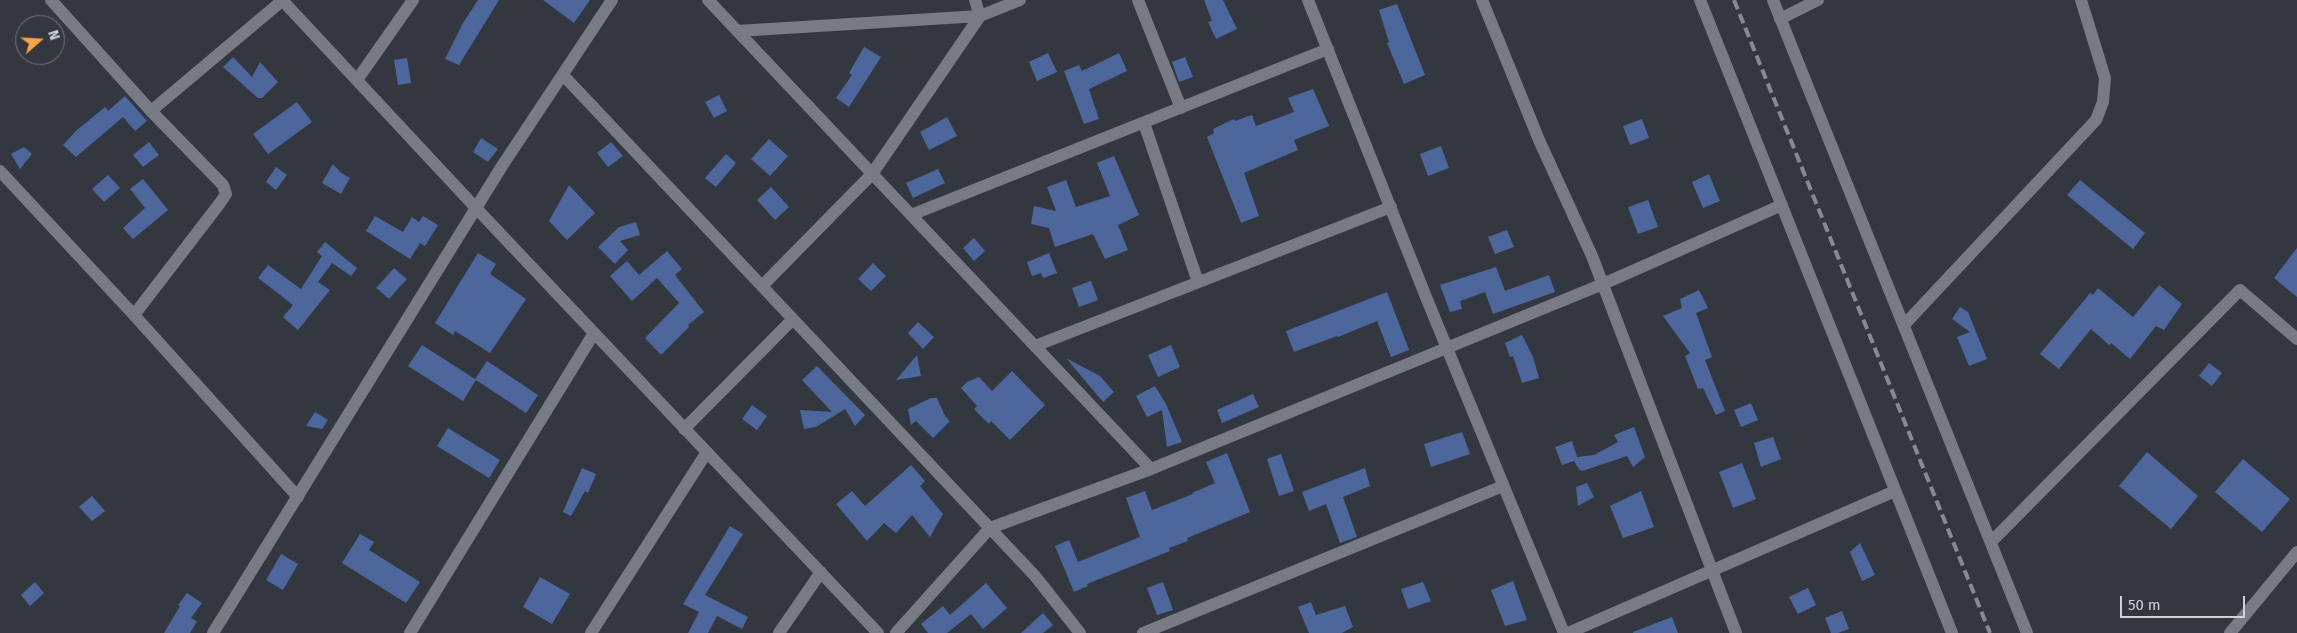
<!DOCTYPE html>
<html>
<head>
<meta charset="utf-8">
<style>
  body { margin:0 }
  #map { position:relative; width:2297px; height:633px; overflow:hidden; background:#333740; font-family:"Fira Sans",sans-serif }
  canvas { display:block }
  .north { position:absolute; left:15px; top:15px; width:50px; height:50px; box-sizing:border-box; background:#333740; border:1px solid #71757c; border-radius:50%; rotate:71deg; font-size:14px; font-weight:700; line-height:20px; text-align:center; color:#cfd2d7 }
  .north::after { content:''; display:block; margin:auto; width:18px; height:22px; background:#f5a345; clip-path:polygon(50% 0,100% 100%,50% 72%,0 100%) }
  .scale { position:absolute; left:2120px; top:596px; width:125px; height:22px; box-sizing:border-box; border:2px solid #cfd2d7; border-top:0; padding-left:6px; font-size:15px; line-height:18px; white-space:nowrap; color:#cfd2d7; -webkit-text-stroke:4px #333740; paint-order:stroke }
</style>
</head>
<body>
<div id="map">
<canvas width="2297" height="633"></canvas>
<div class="north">N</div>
<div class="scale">50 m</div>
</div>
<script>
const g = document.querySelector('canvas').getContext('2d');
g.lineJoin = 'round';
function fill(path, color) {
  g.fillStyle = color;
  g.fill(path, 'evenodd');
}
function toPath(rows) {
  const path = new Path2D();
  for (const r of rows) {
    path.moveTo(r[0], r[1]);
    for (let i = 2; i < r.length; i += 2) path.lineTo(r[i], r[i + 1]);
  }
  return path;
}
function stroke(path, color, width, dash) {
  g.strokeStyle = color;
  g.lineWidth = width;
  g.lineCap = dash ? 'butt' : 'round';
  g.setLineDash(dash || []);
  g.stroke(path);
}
fill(toPath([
  [478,0,499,0,459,65,445,59,463,23],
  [543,0,590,0,574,23],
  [1204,0,1223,0,1237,29,1216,39,1208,22,1212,21],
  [1397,4,1425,75,1404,84,1387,43,1389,42,1379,10],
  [864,47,881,57,849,107,836,98,852,75,849,73],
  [1048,53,1057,72,1037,81,1029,62],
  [1119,53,1127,71,1089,89,1099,119,1084,124,1064,71,1079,65,1082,71],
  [233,57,252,77,260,62,278,82,262,98,258,98,223,67],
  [1185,57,1193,77,1179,82,1172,62],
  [407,58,411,83,398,85,394,60],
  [1313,89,1329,126,1294,140,1298,150,1244,173,1259,216,1241,223,1207,137,1214,133,1213,129,1234,119,1235,121,1252,115,1256,126,1294,112,1288,98],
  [719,95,727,111,714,118,705,102],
  [125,96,147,121,135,131,123,117,76,157,63,145,77,130,105,107,108,111],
  [297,102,312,122,268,154,253,134],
  [947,117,957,136,929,150,920,132],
  [1642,119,1649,138,1630,145,1623,126],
  [481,138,498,149,488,162,473,152],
  [769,139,788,156,770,176,751,159],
  [149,142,159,155,143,167,133,155],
  [611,142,623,156,608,167,597,153],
  [1441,146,1449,168,1428,176,1420,154],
  [24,147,32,154,20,169,11,154],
  [726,154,736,163,716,187,705,178],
  [1114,156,1139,215,1118,225,1128,250,1105,259,1093,234,1055,247,1049,228,1031,224,1034,206,1056,211,1047,187,1066,180,1076,207,1110,196,1097,163],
  [333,164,341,173,350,178,341,194,322,183],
  [276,167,287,175,276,190,266,182],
  [938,169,945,183,913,198,906,183],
  [1709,174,1720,201,1703,208,1692,182],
  [108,175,120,188,104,202,92,189],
  [143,179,168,210,133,239,123,228,145,208,130,189],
  [2080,180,2145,233,2133,249,2067,195],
  [569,185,595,213,567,240,549,221],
  [771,187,789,207,775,220,757,200],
  [1648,200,1658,227,1638,234,1628,207],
  [375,216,403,232,412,217,419,222,423,216,438,225,425,246,420,243,410,259,366,231],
  [636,222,640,235,620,241,628,250,615,264,598,247,619,227],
  [1507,230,1514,247,1495,254,1488,237],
  [974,238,985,251,974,261,963,248],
  [325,242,357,268,351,276,332,263,318,282,330,290,298,330,283,317,293,305,258,278,268,265,301,289,322,256,317,252],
  [2297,248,2297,297,2274,278],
  [667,251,682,269,675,275,704,312,688,325,689,327,661,355,645,338,679,303,657,278,632,301,610,276,627,261,639,275],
  [478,253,496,264,490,274,526,299,490,353,455,331,453,335,435,323],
  [1049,253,1057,273,1043,278,1041,273,1032,276,1027,262],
  [873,263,886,276,871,291,858,279],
  [1496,267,1505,291,1549,275,1555,292,1493,314,1485,292,1460,301,1462,309,1450,312,1440,285],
  [394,268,407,279,389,299,376,288],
  [1091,281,1098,300,1079,307,1072,288],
  [2159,285,2182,304,2164,330,2156,326,2130,359,2111,343,2109,345,2091,329,2059,369,2040,354,2090,293,2093,295,2098,288,2133,317],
  [1699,290,1708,308,1696,313,1712,357,1705,360,1725,411,1716,415,1703,388,1698,389,1685,356,1690,353,1663,316,1682,308,1680,299],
  [1387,292,1409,350,1391,357,1377,321,1338,337,1337,336,1294,352,1286,331],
  [1960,307,1968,312,1987,359,1969,366,1957,337,1970,332,1952,319],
  [918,322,934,337,923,349,908,333],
  [1522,335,1533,357,1539,378,1522,383,1513,356,1510,357,1505,343],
  [422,345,475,379,487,361,538,395,526,413,476,380,463,401,408,366],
  [1171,345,1180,367,1158,377,1148,355],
  [917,355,921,376,896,380],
  [1066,358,1100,376,1114,392,1103,402],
  [2209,363,2222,373,2212,386,2199,376],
  [817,366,865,415,855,426,845,409,816,427,804,429,800,410,832,412,802,380],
  [1012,371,1045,405,1010,440,991,421,989,424,974,409,977,406,961,388,967,382,979,377,992,391],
  [1155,386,1166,404,1182,442,1167,447,1162,410,1147,417,1136,396],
  [1253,394,1259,407,1222,423,1217,410],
  [931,398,937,398,945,416,950,421,933,438,916,421,911,425,908,409],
  [1751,403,1758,420,1741,427,1734,410],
  [752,405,767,416,757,430,742,419],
  [315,412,328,420,322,429,306,426],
  [1634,427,1645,457,1633,467,1627,456,1582,471,1579,469,1574,461,1562,465,1555,447,1572,441,1577,457,1594,455,1618,442,1614,435],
  [448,428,500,460,489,478,437,446],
  [1462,432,1470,454,1431,467,1424,444],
  [1773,437,1781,459,1761,467,1754,443],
  [2147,452,2198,496,2171,529,2119,486],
  [1227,453,1250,512,1187,538,1188,541,1169,548,1170,551,1087,584,1088,586,1074,592,1055,546,1069,540,1078,562,1140,537,1126,498,1145,491,1152,510,1193,494,1192,493,1215,483,1206,462],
  [1281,454,1294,491,1279,496,1267,459],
  [2243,459,2290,499,2262,532,2215,492],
  [1742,463,1756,499,1733,508,1719,472],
  [911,465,925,481,920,486,943,514,930,537,912,515,896,533,884,523,867,541,836,504,852,491,865,506],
  [582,468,596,474,588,493,585,491,571,516,563,512],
  [1365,468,1370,486,1343,497,1357,537,1340,543,1326,504,1309,511,1302,492],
  [1587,483,1594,497,1578,506,1576,487],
  [1641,491,1654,527,1623,538,1610,506],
  [92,496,105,511,92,521,79,507],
  [730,526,743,534,705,595,748,617,742,629,717,616,708,633,688,633,699,612,683,604],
  [360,534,374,542,369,550,420,582,406,603,342,563],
  [1860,543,1875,575,1862,581,1850,552],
  [281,554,298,564,283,590,266,580],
  [540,577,570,594,552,624,523,607],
  [1513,581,1527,620,1505,626,1491,590],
  [35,582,44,593,30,606,21,595],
  [1163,582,1173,610,1157,615,1147,588],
  [1423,582,1431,601,1408,609,1401,589],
  [986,583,1007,608,983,629,971,614,947,633,928,633,921,624,943,606,950,615],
  [1808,588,1816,605,1798,614,1789,597],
  [187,593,202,603,191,618,197,621,190,633,164,633,180,606,178,605],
  [1311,602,1316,615,1345,606,1353,627,1342,633,1309,633,1298,607],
  [1842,611,1849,629,1838,633,1831,633,1825,618],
  [1043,613,1053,625,1043,633,1021,633],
  [1672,617,1678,633,1633,633,1633,632]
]), '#4d679d');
stroke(toPath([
  [51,0,151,111,223,185,226,194,220,203,134,315,298,497],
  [282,0,476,208,878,633],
  [708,0,1151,469],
  [1138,0,1181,108],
  [1308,0,1426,297,1564,633],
  [1482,0,1539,140,1592,256,1736,633],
  [1700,0,1952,633],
  [1773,0,2027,633],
  [1780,19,1818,0],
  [737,31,980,16,1020,0],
  [563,75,1035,576,1080,633],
  [357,80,413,0],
  [151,111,283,0],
  [1144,123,1198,282],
  [0,171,134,315],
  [911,215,1328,49],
  [762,286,872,174,980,16,975,0],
  [1904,325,2096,120,2103,102,2105,78,2081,0],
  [1035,346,1391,207],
  [684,429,793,319],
  [1991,542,2240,290,2297,339],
  [213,633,502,166,612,0],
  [410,633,594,333],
  [591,633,707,452],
  [779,633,821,572],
  [896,633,990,528,1151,469,1603,284,1782,205],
  [1143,633,1503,486],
  [1568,633,1895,491],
  [2230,633,2297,552]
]), '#767b86', 12);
stroke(toPath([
  [1734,0,1990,633]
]), '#878a91', 4, [10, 5]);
</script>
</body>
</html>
